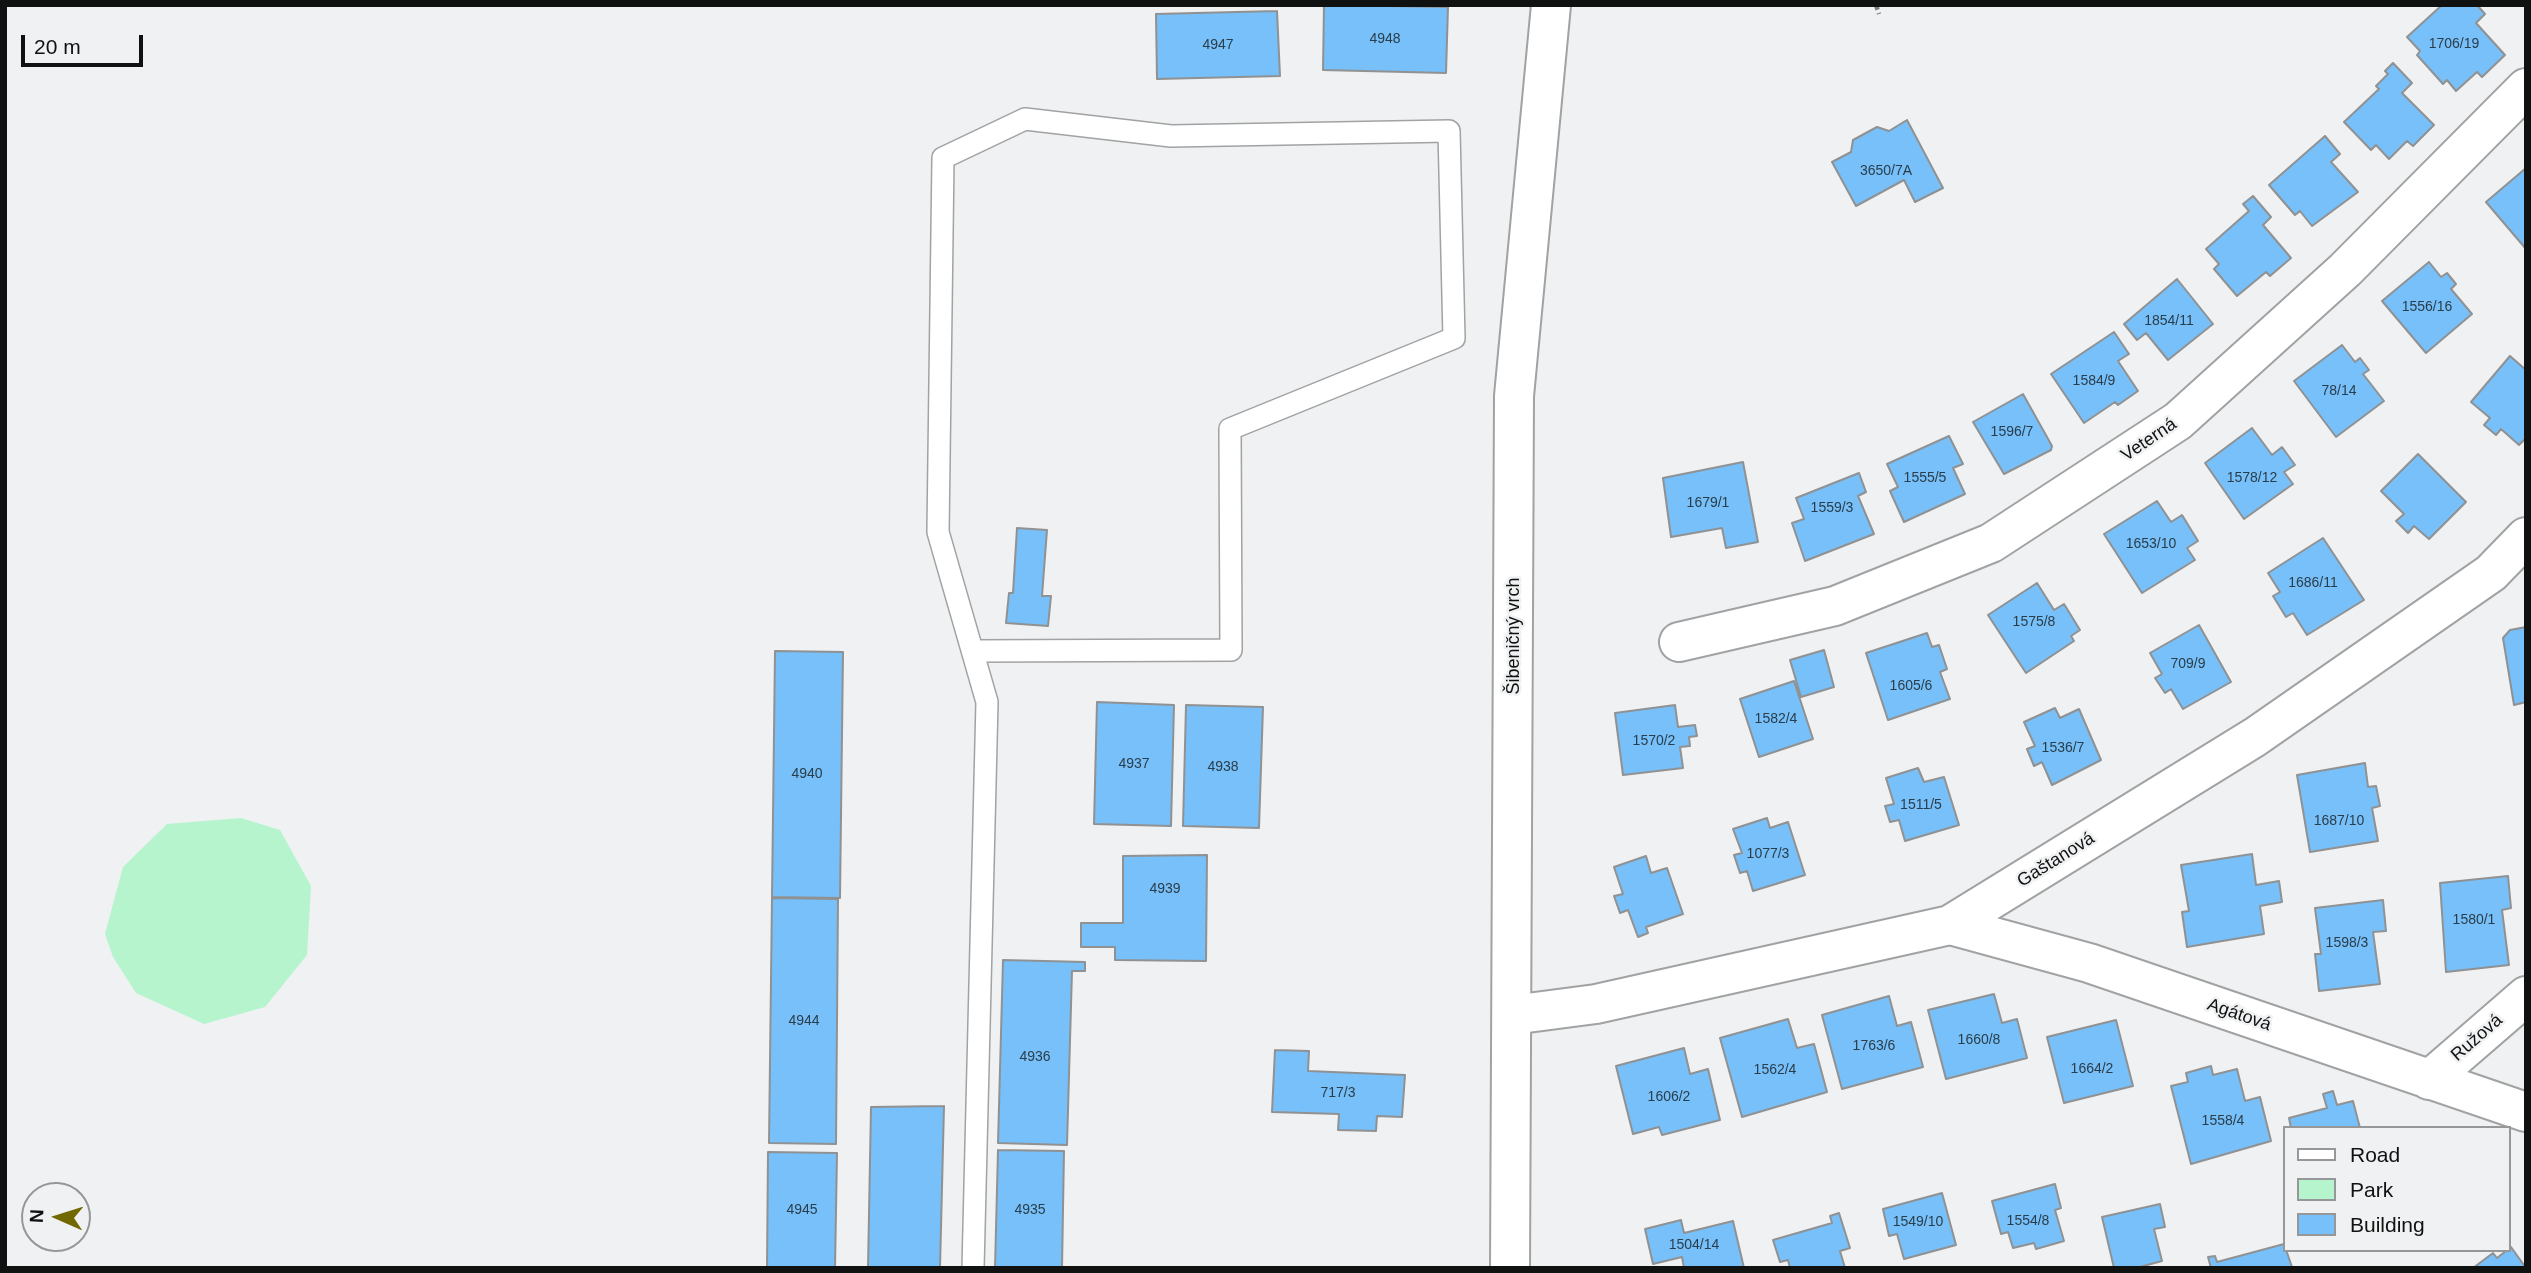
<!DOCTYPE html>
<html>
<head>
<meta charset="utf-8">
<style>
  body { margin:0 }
  #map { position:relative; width:2531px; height:1273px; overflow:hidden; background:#f0f1f2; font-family:Arial,sans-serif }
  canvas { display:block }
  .frame { position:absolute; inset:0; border:7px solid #101111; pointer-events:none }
  .legend { position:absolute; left:2283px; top:1126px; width:228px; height:126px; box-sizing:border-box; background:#f0f1f2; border:2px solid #969798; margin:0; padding:9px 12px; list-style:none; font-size:21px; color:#101111 }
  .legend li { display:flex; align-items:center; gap:14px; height:35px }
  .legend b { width:35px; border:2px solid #969798 }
  .north { position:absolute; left:21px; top:1182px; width:70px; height:70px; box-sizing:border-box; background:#f0f1f2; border:2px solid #969798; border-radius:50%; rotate:273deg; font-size:19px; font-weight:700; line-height:28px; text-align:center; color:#101111 }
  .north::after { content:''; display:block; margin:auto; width:24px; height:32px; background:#726800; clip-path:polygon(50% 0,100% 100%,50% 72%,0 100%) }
  .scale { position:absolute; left:21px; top:35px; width:122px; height:32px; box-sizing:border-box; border:4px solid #101111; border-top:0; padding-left:9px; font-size:21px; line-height:24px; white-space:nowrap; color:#101111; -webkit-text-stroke:5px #f0f1f2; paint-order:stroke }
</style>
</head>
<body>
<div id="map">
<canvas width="2531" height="1273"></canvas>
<div class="frame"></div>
<ul class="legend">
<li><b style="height:9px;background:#fff"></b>Road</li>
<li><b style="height:19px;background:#b5f4cd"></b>Park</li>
<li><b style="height:19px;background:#77c0f9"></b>Building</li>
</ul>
<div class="north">N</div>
<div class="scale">20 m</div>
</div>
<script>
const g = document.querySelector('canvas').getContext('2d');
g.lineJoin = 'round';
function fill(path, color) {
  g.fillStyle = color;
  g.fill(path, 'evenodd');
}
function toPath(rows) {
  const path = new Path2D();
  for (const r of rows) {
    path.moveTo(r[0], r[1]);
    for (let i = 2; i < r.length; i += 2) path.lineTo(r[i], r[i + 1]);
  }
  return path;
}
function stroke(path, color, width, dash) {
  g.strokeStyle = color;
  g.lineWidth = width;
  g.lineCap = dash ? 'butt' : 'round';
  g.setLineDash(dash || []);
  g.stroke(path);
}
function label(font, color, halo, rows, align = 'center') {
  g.font = font + ' Arial,sans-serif';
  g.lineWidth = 5;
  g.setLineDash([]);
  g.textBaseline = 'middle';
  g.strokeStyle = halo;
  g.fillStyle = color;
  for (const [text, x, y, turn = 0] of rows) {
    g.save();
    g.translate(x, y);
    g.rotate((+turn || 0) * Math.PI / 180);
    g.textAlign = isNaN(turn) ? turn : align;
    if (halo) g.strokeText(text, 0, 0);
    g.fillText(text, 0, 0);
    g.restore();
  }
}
fill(toPath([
  [241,818,280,830,311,886,307,955,265,1007,204,1024,136,993,113,957,105,934,123,867,167,824]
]), '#b5f4cd');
const building = toPath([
  [1324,5,1448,7,1446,73,1323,70,1324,5],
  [2442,5,2477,5,2485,14,2476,23,2505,55,2482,77,2477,72,2456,91,2447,80,2443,84,2417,55,2420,51,2407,37,2442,5],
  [1277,11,1280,76,1157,79,1156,14,1277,11],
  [2393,63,2412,83,2402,93,2434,125,2413,146,2407,141,2389,159,2376,145,2371,150,2344,122,2379,89,2376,86,2388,74,2385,71,2393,63],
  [1907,120,1943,188,1915,202,1904,180,1856,206,1832,162,1851,152,1853,140,1877,127,1889,131,1907,120],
  [2325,136,2340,154,2331,162,2358,192,2312,226,2300,211,2295,215,2269,185,2325,136],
  [2526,168,2526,249,2486,202,2526,168],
  [2253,196,2271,217,2263,225,2291,258,2270,276,2266,272,2237,296,2214,269,2219,264,2206,249,2249,211,2243,204,2253,196],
  [2429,262,2441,277,2447,273,2456,284,2451,289,2472,314,2426,353,2382,301,2429,262],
  [2177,279,2213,324,2168,360,2146,333,2137,340,2124,324,2177,279],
  [2114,332,2129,354,2118,361,2138,391,2118,405,2115,402,2084,423,2051,374,2114,332],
  [2342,345,2355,362,2360,358,2369,370,2363,374,2384,401,2336,437,2294,381,2342,345],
  [2510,356,2526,370,2526,438,2519,445,2501,429,2496,435,2484,425,2490,418,2471,402,2510,356],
  [2023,394,2052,446,2051,450,2004,474,1973,422,2023,394],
  [2252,428,2272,455,2282,447,2295,465,2284,472,2293,484,2244,519,2205,463,2252,428],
  [1949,436,1963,464,1953,468,1965,494,1904,522,1890,491,1898,487,1887,464,1949,436],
  [2418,454,2466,502,2429,539,2414,526,2408,533,2396,521,2404,514,2381,491,2418,454],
  [1743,462,1758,542,1726,548,1722,528,1671,537,1663,478,1743,462],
  [1859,473,1866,492,1858,496,1874,534,1805,561,1792,523,1804,519,1796,498,1859,473],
  [2157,501,2171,522,2182,515,2198,541,2187,548,2195,560,2142,593,2104,534,2157,501],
  [1017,528,1047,530,1042,596,1051,596,1048,626,1006,623,1009,593,1013,593,1017,528],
  [2323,538,2364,600,2307,635,2293,613,2286,617,2273,596,2280,592,2268,573,2323,538],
  [2037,583,2054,610,2064,604,2080,630,2071,636,2074,641,2026,673,1988,615,2037,583],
  [2199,625,2231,682,2183,709,2171,689,2165,693,2155,678,2162,674,2150,653,2199,625],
  [2526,627,2526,702,2514,705,2503,638,2510,630,2526,627],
  [1927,633,1932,647,1939,645,1947,669,1940,672,1950,699,1888,720,1866,653,1927,633],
  [1824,650,1834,687,1801,697,1790,660,1824,650],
  [775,651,843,652,840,898,772,897,775,651],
  [1794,681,1813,739,1759,757,1740,699,1794,681],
  [1097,702,1174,705,1171,826,1094,824,1097,702],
  [1186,705,1263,707,1259,828,1183,826,1186,705],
  [1675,705,1678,727,1695,725,1697,736,1689,737,1690,746,1680,747,1683,768,1623,775,1615,713,1675,705],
  [2055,708,2060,718,2079,709,2101,760,2052,785,2042,762,2034,766,2027,749,2035,746,2024,722,2055,708],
  [2365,763,2368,787,2376,786,2380,806,2372,808,2378,841,2310,852,2297,775,2365,763],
  [1918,768,1924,782,1944,777,1959,825,1905,841,1899,820,1890,822,1885,806,1894,804,1886,778,1918,768],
  [1767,818,1770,828,1788,822,1805,875,1753,891,1747,871,1740,873,1734,855,1742,853,1733,829,1767,818],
  [2252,854,2256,885,2279,881,2282,902,2260,906,2264,934,2187,947,2182,912,2189,911,2181,865,2252,854],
  [1207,855,1206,961,1115,960,1115,947,1081,947,1081,923,1123,923,1123,856,1207,855],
  [1646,856,1651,873,1667,868,1683,914,1646,927,1648,933,1638,937,1628,910,1620,913,1614,896,1623,894,1614,867,1646,856],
  [2508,876,2511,908,2502,910,2509,965,2446,972,2440,883,2508,876],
  [772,898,838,899,836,1144,769,1143,772,898],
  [2383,900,2386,931,2373,932,2380,984,2319,991,2315,954,2321,954,2315,908,2383,900],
  [1003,960,1085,962,1085,971,1072,971,1067,1145,998,1143,1003,960],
  [1994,994,2002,1023,2017,1019,2027,1058,1946,1079,1928,1010,1994,994],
  [1889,996,1897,1026,1911,1022,1923,1067,1842,1089,1822,1015,1889,996],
  [1788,1019,1797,1048,1814,1044,1827,1092,1742,1117,1720,1038,1788,1019],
  [2116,1020,2133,1086,2064,1103,2047,1037,2116,1020],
  [1684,1048,1690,1074,1708,1069,1720,1120,1662,1135,1659,1127,1633,1134,1616,1066,1684,1048],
  [1275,1050,1309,1051,1308,1071,1405,1075,1402,1117,1377,1116,1376,1131,1338,1130,1339,1114,1272,1112,1275,1050],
  [2211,1066,2213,1075,2237,1069,2245,1101,2260,1097,2271,1141,2191,1164,2171,1086,2188,1082,2186,1073,2211,1066],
  [2333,1091,2337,1105,2353,1101,2360,1128,2291,1128,2289,1118,2327,1108,2323,1094,2333,1091],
  [944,1106,940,1268,868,1268,871,1107,944,1106],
  [998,1150,1064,1151,1062,1268,995,1268,998,1150],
  [768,1152,837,1153,835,1268,767,1268,768,1152],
  [2055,1184,2061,1208,2055,1210,2064,1241,2036,1249,2034,1243,2013,1248,2008,1232,2001,1234,1992,1201,2055,1184],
  [1942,1193,1956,1245,1904,1259,1897,1234,1889,1236,1883,1209,1942,1193],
  [2160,1204,2165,1227,2154,1229,2162,1261,2136,1268,2114,1268,2102,1217,2160,1204],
  [1839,1213,1850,1248,1840,1251,1845,1268,1790,1268,1788,1260,1780,1262,1773,1240,1832,1223,1830,1216,1839,1213],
  [1681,1220,1684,1233,1733,1221,1744,1268,1684,1268,1682,1257,1653,1264,1645,1229,1681,1220],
  [2284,1244,2292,1267,2289,1268,2211,1268,2208,1257,2215,1256,2217,1262,2284,1244],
  [2511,1247,2526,1268,2473,1268,2493,1253,2497,1258,2511,1247]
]);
fill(building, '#77c0f9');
stroke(building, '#909192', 2);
const lane = toPath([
  [973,1268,987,702,938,532,943,158,1025,119,1171,136,1449,131,1454,338,1230,429,1231,650,974,651]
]);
const street = toPath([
  [1679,642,1835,606,1991,543,2178,421,2345,270,2526,88],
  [1950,925,2089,963,2526,1112],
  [1512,1015,1596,1004,1950,925,2255,737,2491,573,2526,537],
  [2429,1080,2526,996],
  [1510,1268,1514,396,1551,5]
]);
stroke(lane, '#a1a2a3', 24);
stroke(street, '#a1a2a3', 42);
stroke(toPath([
  [1876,5,1879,14]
]), '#7d7e7f', 4.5, [5, 3.5]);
stroke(lane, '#fff', 21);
stroke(street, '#fff', 38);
label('14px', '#2a3d4b', null, [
  ["4948",1385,39],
  ["1706/19",2454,44],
  ["4947",1218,45],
  ["3650/7A",1886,171],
  ["1556/16",2427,307],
  ["1854/11",2169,321],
  ["1584/9",2094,381],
  ["78/14",2339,391],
  ["1596/7",2012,432],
  ["1555/5",1925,478],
  ["1578/12",2252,478],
  ["1679/1",1708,503],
  ["1559/3",1832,508],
  ["1653/10",2151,544],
  ["1686/11",2313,583],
  ["1575/8",2034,622],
  ["709/9",2188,664],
  ["1605/6",1911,686],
  ["1582/4",1776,719],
  ["1570/2",1654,741],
  ["1536/7",2063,748],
  ["4937",1134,764],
  ["4938",1223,767],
  ["4940",807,774],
  ["1511/5",1921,805],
  ["1687/10",2339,821],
  ["1077/3",1768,854],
  ["4939",1165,889],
  ["1580/1",2474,920],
  ["1598/3",2347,943],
  ["4944",804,1021],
  ["1660/8",1979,1040],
  ["1763/6",1874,1046],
  ["4936",1035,1057],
  ["1664/2",2092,1069],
  ["1562/4",1775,1070],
  ["717/3",1338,1093],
  ["1606/2",1669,1097],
  ["1558/4",2223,1121],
  ["4945",802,1210],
  ["4935",1030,1210],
  ["1554/8",2028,1221],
  ["1549/10",1918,1222],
  ["1504/14",1694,1245]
]);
label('18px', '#101111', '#f0f1f2', [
  ["Veterná",2149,440,-34],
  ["Šibeničný vrch",1514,636,-90],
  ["Gaštanová",2056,860,-32],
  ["Agátová",2239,1015,19],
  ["Ružová",2477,1038,-41]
]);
</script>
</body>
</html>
